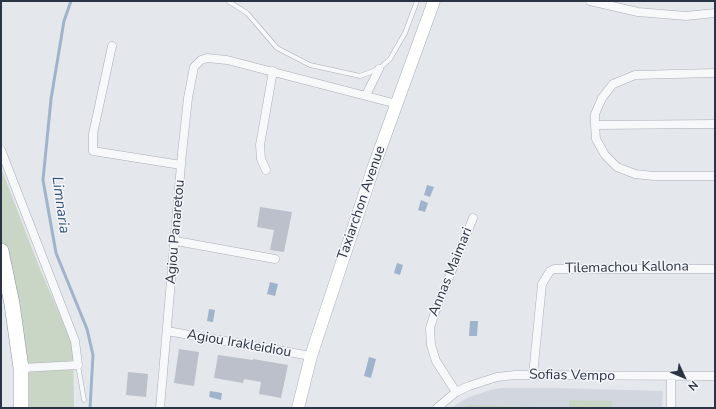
<!DOCTYPE html>
<html>
<head>
<meta charset="utf-8">
<style>
  body { margin:0 }
  #map { position:relative; width:716px; height:409px; overflow:hidden; background:#e4e7ec; font-family:"Nunito Sans",sans-serif }
  canvas { display:block }
  .frame { position:absolute; inset:0; border:2px solid #2b3445; pointer-events:none }
  .north { position:absolute; left:664px; top:357px; width:40px; height:40px; -webkit-text-stroke:3px #f4f6f9; paint-order:stroke; rotate:134deg; font-size:11px; font-weight:700; line-height:16px; text-align:center; color:#2b3445 }
  .north::after { content:''; display:block; margin:auto; width:14px; height:18px; background:#2b3445; clip-path:polygon(50% 0,100% 100%,50% 72%,0 100%) }
</style>
</head>
<body>
<div id="map">
<canvas width="716" height="409"></canvas>
<div class="frame"></div>
<div class="north">N</div>
</div>
<script>
const g = document.querySelector('canvas').getContext('2d');
g.lineJoin = 'round';
function fill(path, color) {
  g.fillStyle = color;
  g.fill(path, 'evenodd');
}
function toPath(rows) {
  const path = new Path2D();
  for (const r of rows) {
    path.moveTo(r[0], r[1]);
    for (let i = 2; i < r.length; i += 2) path.lineTo(r[i], r[i + 1]);
  }
  return path;
}
function stroke(path, color, width, dash) {
  g.strokeStyle = color;
  g.lineWidth = width;
  g.lineCap = dash ? 'butt' : 'round';
  g.setLineDash(dash || []);
  g.stroke(path);
}
function label(font, color, halo, rows, align = 'center') {
  g.font = font + ' "Nunito Sans",sans-serif';
  g.lineWidth = 3;
  g.setLineDash([]);
  g.textBaseline = 'middle';
  g.strokeStyle = halo;
  g.fillStyle = color;
  for (const [text, x, y, turn = 0] of rows) {
    g.save();
    g.translate(x, y);
    g.rotate((+turn || 0) * Math.PI / 180);
    g.textAlign = isNaN(turn) ? turn : align;
    if (halo) g.strokeText(text, 0, 0);
    g.fillText(text, 0, 0);
    g.restore();
  }
}
fill(toPath([
  [501,388,555,388,663,391,662,408,451,408,467,398,490,390]
]), '#d2d6de');
fill(toPath([
  [1,168,40,269,73,345,74,408,27,408,1,246],
  [569,400,612,401,612,408,569,408],
  [470,405,531,407,533,408,460,408]
]), '#c9d6c5');
fill(toPath([
  [427,185,434,187,430,197,424,195],
  [421,200,428,203,425,212,418,210],
  [397,263,403,265,400,275,394,273],
  [270,282,278,284,275,296,267,294],
  [209,309,215,310,213,322,207,321],
  [470,321,478,321,477,336,469,336],
  [369,357,376,359,371,378,364,376],
  [210,391,222,393,221,400,209,397]
]), '#9fb4cc');
stroke(toPath([
  [71,1,64,21,51,99,43,180,56,253,87,329,93,355,90,408]
]), '#9fb4cc', 3);
fill(toPath([
  [260,207,292,212,284,252,270,250,274,230,257,227],
  [179,349,199,352,194,386,174,383],
  [218,355,253,360,253,359,288,365,281,398,259,394,261,382,244,379,243,383,214,378],
  [128,372,148,374,146,397,126,395]
]), '#bbc0ca');
const lane = toPath([
  [228,1,247,13,277,48,310,65,360,76,379,69,390,59,405,33,417,1],
  [78,365,84,400]
]);
const street = toPath([
  [590,1,638,12,686,16,715,13],
  [112,46,93,134,93,151,181,165],
  [715,73,635,75,613,84,602,98,595,114,595,125,596,139,605,155,617,167,635,174,654,176,715,176],
  [366,95,379,69],
  [595,125,715,124],
  [1,150,75,341,78,365,21,368],
  [266,170,261,159,260,145,273,71],
  [176,241,275,259],
  [167,331,311,356],
  [533,375,542,284,550,271,554,269,715,269],
  [671,377,671,408],
  [456,392,436,361,431,345,430,328,435,312,473,218],
  [160,408,182,153,188,98,194,67,201,60,207,58,227,60,397,104],
  [437,408,456,392,469,386,497,377,515,375,715,376]
]);
const secondary = toPath([
  [298,408,311,356,374,166,434,1]
]);
const highway = toPath([
  [1,251,12,304,21,368,21,408]
]);
stroke(lane, '#a9aeb7', 5);
stroke(street, '#a9aeb7', 9);
stroke(secondary, '#a9aeb7', 13);
stroke(highway, '#8b94a3', 16);
stroke(lane, '#f7f8fa', 4);
stroke(street, '#f7f8fa', 8);
stroke(secondary, '#fff', 12);
stroke(highway, '#fff', 15);
label('14px', '#2b3445', '#f4f6f9', [
  ["Taxiarchon Avenue",362,203,-71],
  ["Agiou Panaretou",176,232,-85],
  ["Tilemachou Kallona",627,268,-1],
  ["Annas Maimari",451,272,-68],
  ["Agiou Irakleidiou",239,344,10],
  ["Sofias Vempo",572,376,1]
]);
label('italic 15px', '#34527a', '#f4f6f9', [
  ["Limnaria",60,205,82]
]);
</script>
</body>
</html>
